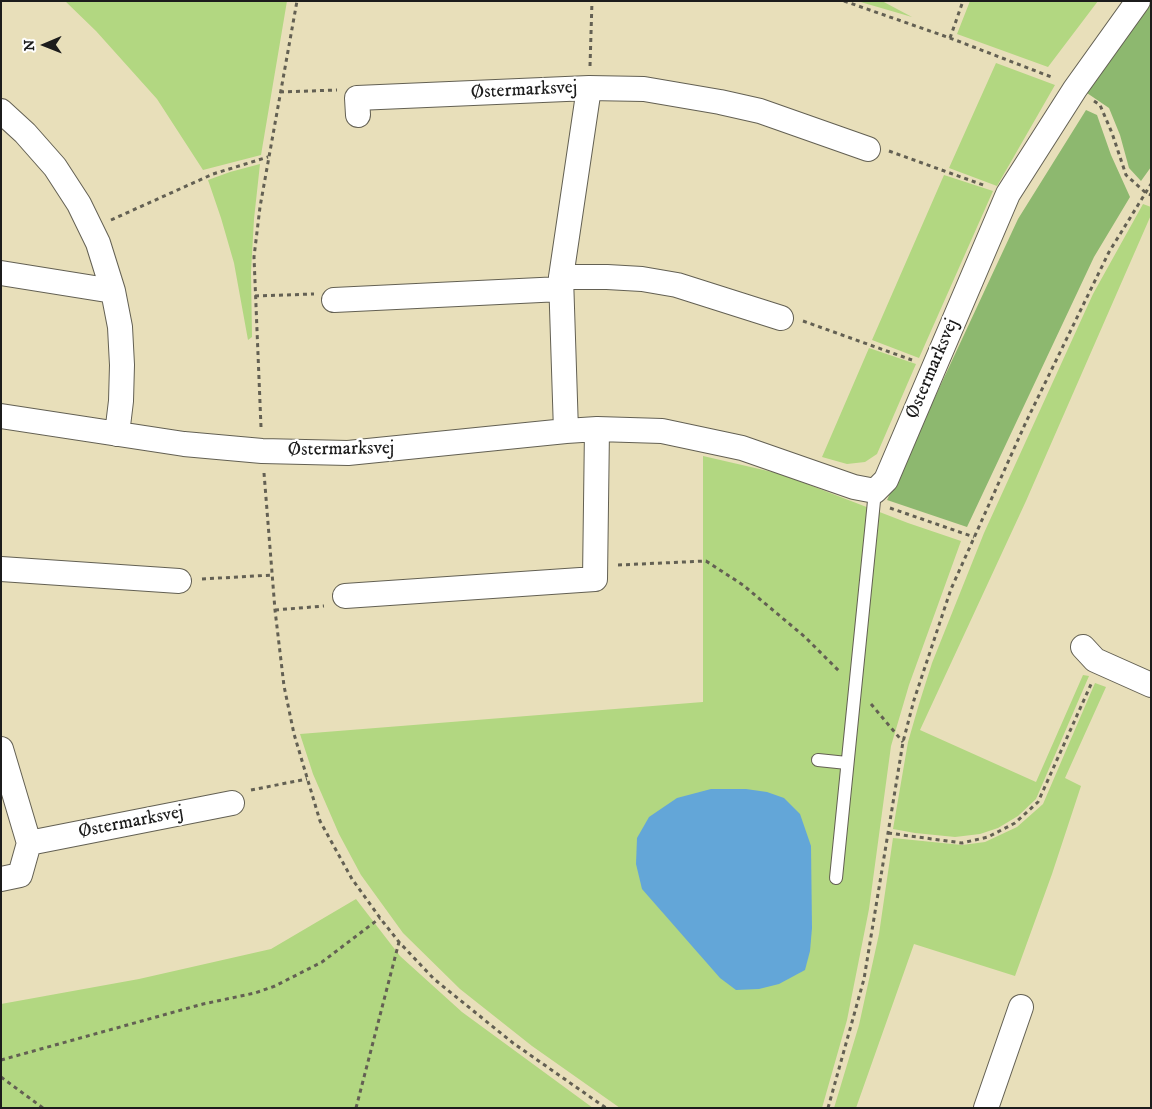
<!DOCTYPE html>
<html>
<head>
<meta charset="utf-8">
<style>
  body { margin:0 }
  #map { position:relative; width:1152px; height:1109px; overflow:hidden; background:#e8dfba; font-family:"IM FELL DW Pica",serif }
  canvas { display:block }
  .frame { position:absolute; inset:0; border:2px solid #1c1c1c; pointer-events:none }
  .north { position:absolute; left:20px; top:20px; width:50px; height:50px; -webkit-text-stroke:4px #fff; paint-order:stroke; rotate:269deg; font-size:14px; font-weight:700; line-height:20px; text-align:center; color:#1c1c1c }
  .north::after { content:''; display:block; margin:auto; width:18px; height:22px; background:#1c1c1c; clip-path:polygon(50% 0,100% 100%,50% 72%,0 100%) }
</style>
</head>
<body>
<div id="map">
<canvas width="1152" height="1109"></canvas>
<div class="frame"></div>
<div class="north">N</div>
</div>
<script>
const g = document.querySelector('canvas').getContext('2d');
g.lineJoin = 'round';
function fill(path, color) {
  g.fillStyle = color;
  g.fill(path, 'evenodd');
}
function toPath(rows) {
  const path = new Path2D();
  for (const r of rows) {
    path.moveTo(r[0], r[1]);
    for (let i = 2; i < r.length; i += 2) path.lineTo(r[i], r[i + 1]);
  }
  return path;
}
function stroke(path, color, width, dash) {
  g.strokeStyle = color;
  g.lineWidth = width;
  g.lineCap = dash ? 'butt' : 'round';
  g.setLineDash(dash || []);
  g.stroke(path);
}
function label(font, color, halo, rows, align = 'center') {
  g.font = font + ' "IM FELL DW Pica",serif';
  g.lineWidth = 4.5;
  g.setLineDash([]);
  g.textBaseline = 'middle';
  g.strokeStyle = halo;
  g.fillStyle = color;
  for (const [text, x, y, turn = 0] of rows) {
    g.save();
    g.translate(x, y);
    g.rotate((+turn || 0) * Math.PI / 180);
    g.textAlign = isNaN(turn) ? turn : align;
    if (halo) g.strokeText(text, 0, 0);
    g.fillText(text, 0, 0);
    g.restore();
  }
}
fill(toPath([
  [65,1,287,1,261,155,203,170,157,99,96,31],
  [858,1,882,1,912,17,864,3],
  [970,1,1098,1,1048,67,957,34],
  [996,63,1055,85,997,186,949,168],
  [260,164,254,219,251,272,252,337,248,340,234,263,221,218,208,180,230,172],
  [944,175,993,191,919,358,872,340],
  [1143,204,1151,207,1151,215,1026,501,920,730,1036,782,1083,675,1089,676,1036,799,1018,816,998,828,980,834,955,837,915,833,893,829,908,742,919,704,932,663,984,533,1093,294],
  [869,348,916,364,877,454,865,462,847,464,822,457],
  [703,456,781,474,908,523,961,541,909,685,891,746,869,909,847,1020,822,1108,620,1108,532,1046,460,989,403,933,361,875,339,834,313,774,300,734,703,702],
  [1095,683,1106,687,1065,778,1081,786,1052,874,1015,976,914,944,856,1108,834,1108,859,1025,879,934,893,838,962,845,985,842,1017,827,1043,804],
  [356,899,400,956,462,1012,593,1108,1,1108,1,1004,139,979,271,949]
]), '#b2d781');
fill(toPath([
  [1151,3,1151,167,1141,181,1129,168,1120,135,1109,108,1084,91],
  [1086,110,1097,115,1111,155,1130,197,1094,257,967,527,887,500,1018,219]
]), '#8db86f');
fill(toPath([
  [711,789,746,789,767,792,784,798,800,814,811,846,812,928,810,951,805,970,779,984,759,989,736,990,720,978,642,889,636,864,637,838,649,817,677,798]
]), '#63a6d8');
const lane = toPath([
  [818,760,847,763],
  [836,878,875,491]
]);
const street = toPath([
  [1,111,25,133,55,167,79,204,98,243,113,291,120,327,122,365,121,401,117,434],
  [358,115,357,98,589,88,644,89,720,102,760,111,868,149],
  [1,273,113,291],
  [561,277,607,277,642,279,677,285,781,318],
  [334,300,561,289],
  [1,416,184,444,262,451,348,453,566,431,597,429,662,431,742,448,854,487,875,491,886,480,1008,194,1075,89,1138,1],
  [566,431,561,277,589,88],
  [1,569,179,581],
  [345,596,595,579,597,429],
  [1083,647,1095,660,1151,685],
  [1,749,29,843,20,875,1,879],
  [29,843,232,803],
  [986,1108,1021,1007]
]);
stroke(lane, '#636053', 14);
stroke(street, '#636053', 26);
stroke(toPath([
  [844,1,950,38,1054,78],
  [950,38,963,1],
  [590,66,592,1],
  [280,92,337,90],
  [1094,101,1100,105,1112,133,1126,175,1146,193,1151,195],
  [889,151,986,186],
  [111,220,213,174,268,157],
  [255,296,314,294],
  [803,321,912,360],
  [261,427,254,257,260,207,297,1],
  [264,473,275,610,284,686,294,734,320,821,352,879,380,918,399,942,434,979,513,1043,606,1108],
  [890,508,974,537],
  [618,565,706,561,743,585,805,637,839,671],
  [202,579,273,575],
  [275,610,324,606],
  [871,704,903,742],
  [251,790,307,779],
  [888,833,962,843,988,837,1015,823,1038,802,1092,682],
  [1,1060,203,1004,255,993,275,986,322,962,380,918],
  [1,1077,43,1108],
  [356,1108,399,942],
  [828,1108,864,979,903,742,914,700,951,589,1026,422,1109,252,1151,184]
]), '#636053', 3, [4, 4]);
stroke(lane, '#fff', 12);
stroke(street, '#fff', 24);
label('19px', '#1c1c1c', '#fff', [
  ["Østermarksvej",524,91,-3],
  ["Østermarksvej",933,369,-67],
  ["Østermarksvej",341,450,-1],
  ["Østermarksvej",131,823,-11]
]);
</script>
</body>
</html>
